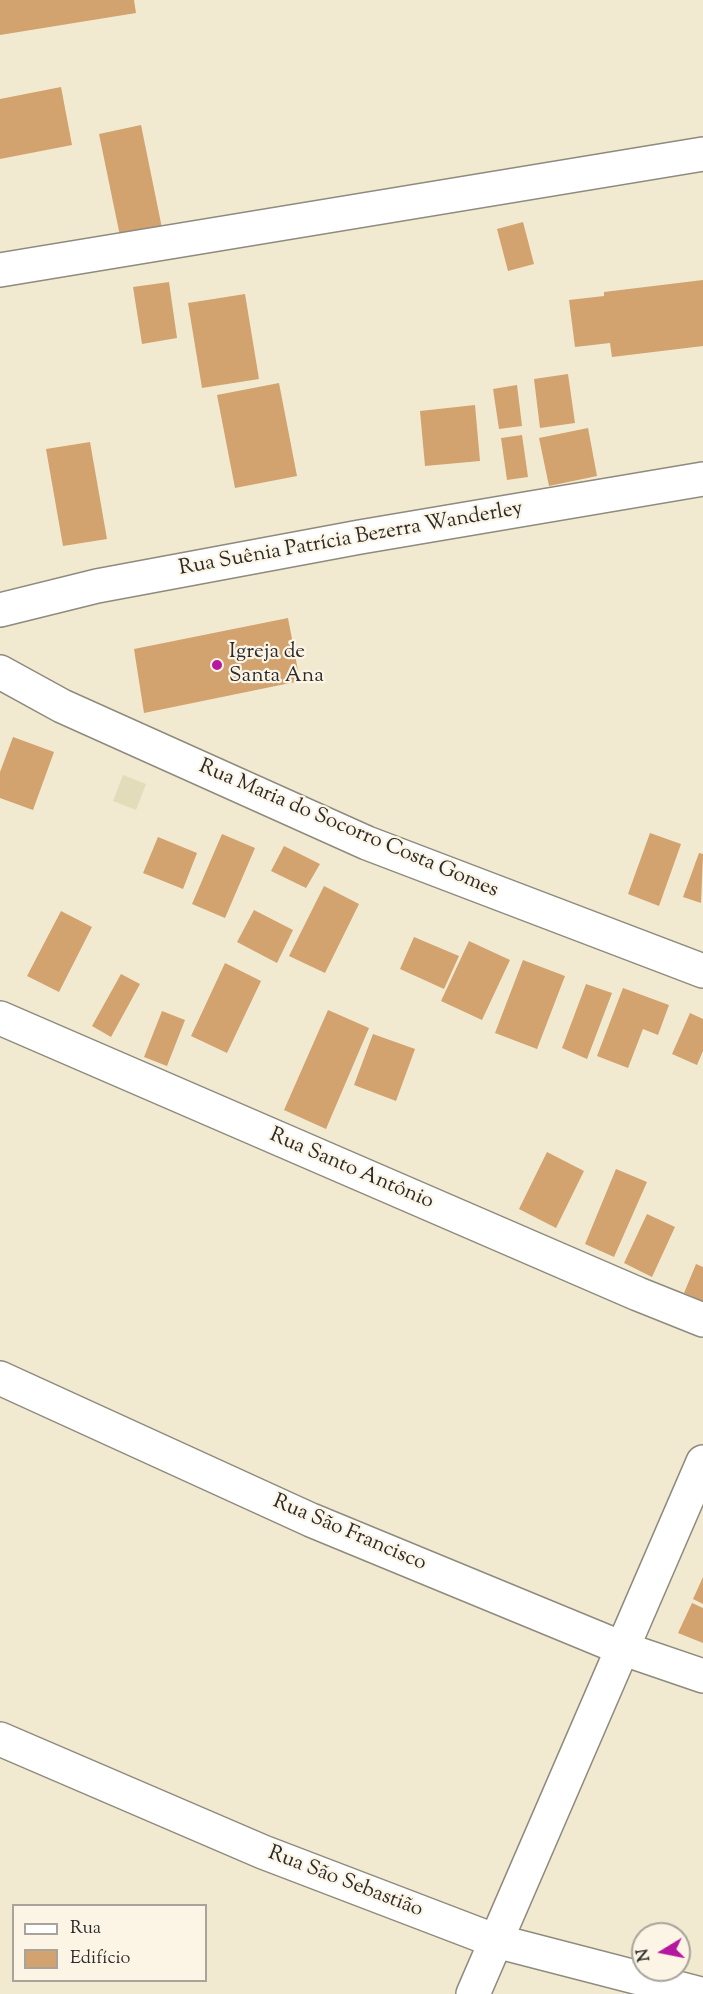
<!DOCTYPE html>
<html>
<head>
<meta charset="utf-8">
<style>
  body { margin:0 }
  #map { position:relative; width:703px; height:1994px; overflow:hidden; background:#f2ead0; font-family:"Sorts Mill Goudy",serif }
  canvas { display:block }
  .legend { position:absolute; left:12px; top:1904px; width:195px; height:78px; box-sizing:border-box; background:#fcf5e5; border:2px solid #a8a49b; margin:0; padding:8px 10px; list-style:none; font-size:18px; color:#2b2b2b }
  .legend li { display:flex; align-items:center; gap:12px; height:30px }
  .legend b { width:30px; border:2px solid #a8a49b }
  .north { position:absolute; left:631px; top:1922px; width:60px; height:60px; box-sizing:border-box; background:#fcf5e5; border:2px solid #a8a49b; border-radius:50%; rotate:260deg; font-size:16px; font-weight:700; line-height:24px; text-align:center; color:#2b2b2b }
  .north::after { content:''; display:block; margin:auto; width:21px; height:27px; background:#b5179e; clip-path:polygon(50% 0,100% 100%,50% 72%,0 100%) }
</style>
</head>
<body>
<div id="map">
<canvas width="703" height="1994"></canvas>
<ul class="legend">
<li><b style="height:8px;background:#fff"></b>Rua</li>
<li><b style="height:16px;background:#d2a26f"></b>Edifício</li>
</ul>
<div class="north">N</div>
</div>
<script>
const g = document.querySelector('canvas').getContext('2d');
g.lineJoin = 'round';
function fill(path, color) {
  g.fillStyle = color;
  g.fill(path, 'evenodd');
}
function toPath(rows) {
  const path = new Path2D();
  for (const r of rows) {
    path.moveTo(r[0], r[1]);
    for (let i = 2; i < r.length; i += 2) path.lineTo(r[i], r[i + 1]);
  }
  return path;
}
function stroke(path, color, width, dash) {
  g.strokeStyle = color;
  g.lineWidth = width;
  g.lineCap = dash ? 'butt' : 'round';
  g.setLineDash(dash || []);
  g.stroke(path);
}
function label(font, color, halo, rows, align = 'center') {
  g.font = font + ' "Sorts Mill Goudy",serif';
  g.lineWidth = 4.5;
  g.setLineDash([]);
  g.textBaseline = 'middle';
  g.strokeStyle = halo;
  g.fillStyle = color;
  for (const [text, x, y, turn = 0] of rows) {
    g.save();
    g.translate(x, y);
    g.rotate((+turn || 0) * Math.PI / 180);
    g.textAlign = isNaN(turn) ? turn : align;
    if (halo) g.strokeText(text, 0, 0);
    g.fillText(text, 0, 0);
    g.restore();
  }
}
fill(toPath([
  [123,775,146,784,136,810,113,801]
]), '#e2dcba');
fill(toPath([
  [0,0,134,0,136,13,0,35],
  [61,87,72,145,0,159,0,99],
  [141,125,162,228,120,236,99,134],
  [523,222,534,264,508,271,497,229],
  [703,280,703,346,612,357,610,343,575,347,569,300,604,296,604,292],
  [169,282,177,338,142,344,133,287],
  [245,294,259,379,202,388,188,303],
  [568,374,575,423,540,428,534,379],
  [279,383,297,476,235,488,217,395],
  [517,385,522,426,499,429,493,389],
  [475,405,480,461,425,466,420,411],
  [588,428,597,476,549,486,539,438],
  [522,435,528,477,507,480,501,438],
  [90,442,107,539,63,546,46,449],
  [288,618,300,681,144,713,134,649],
  [13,737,54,752,33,810,0,798,0,772],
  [650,833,681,844,659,906,628,894],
  [222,834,255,848,225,918,192,904],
  [158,837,197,853,183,889,143,873],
  [284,846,320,864,306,888,271,871],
  [699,853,703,854,701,903,683,897],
  [324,886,359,904,325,973,289,956],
  [254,910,293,930,277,963,237,942],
  [61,911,92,927,59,992,27,976],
  [414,937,459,956,444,989,400,969],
  [469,941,510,960,482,1020,441,1001],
  [523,960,565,976,537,1049,495,1033],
  [225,963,261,981,227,1053,191,1036],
  [121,974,140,984,111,1037,92,1026],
  [586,984,612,993,587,1059,562,1048],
  [623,988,669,1005,658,1035,643,1029,628,1068,597,1056],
  [328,1010,369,1028,326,1129,284,1110],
  [162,1011,185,1020,167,1066,144,1057],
  [690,1013,703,1019,703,1051,697,1065,672,1054],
  [373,1034,415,1049,396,1101,354,1085],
  [547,1152,584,1171,556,1228,519,1209],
  [616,1169,647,1182,614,1257,585,1244],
  [647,1214,675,1227,652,1277,624,1263],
  [696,1264,703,1267,703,1301,684,1293],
  [703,1577,703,1604,693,1599],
  [692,1603,703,1608,703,1643,678,1633]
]), '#d2a26f');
const street = toPath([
  [0,270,703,154],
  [0,610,97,586,360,537,703,479],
  [0,672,62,706,367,843,703,971],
  [0,1018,638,1294,703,1320],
  [0,1378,311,1520,624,1649,703,1676],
  [0,1739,263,1852,496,1941,701,1994],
  [473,1994,703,1462]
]);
stroke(street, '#8e8a7e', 36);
stroke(street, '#fff', 33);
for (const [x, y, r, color] of [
  [217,665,6,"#b5179e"]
]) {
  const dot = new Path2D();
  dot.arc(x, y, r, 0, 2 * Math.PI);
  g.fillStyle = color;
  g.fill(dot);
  stroke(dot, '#fcf5e5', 2);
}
label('21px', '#2b2b2b', '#fcf5e5', [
  ["Rua Suênia Patrícia Bezerra Wanderley",351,540,-10],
  ["Rua Maria do Socorro Costa Gomes",348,830,23],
  ["Rua Santo Antônio",351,1170,23],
  ["Rua São Francisco",349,1534,23],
  ["Rua São Sebastião",345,1883,21]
]);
label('21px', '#2b2b2b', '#fcf5e5', [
  ["Igreja de",229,653],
  ["Santa Ana",229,677]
], 'left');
</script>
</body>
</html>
